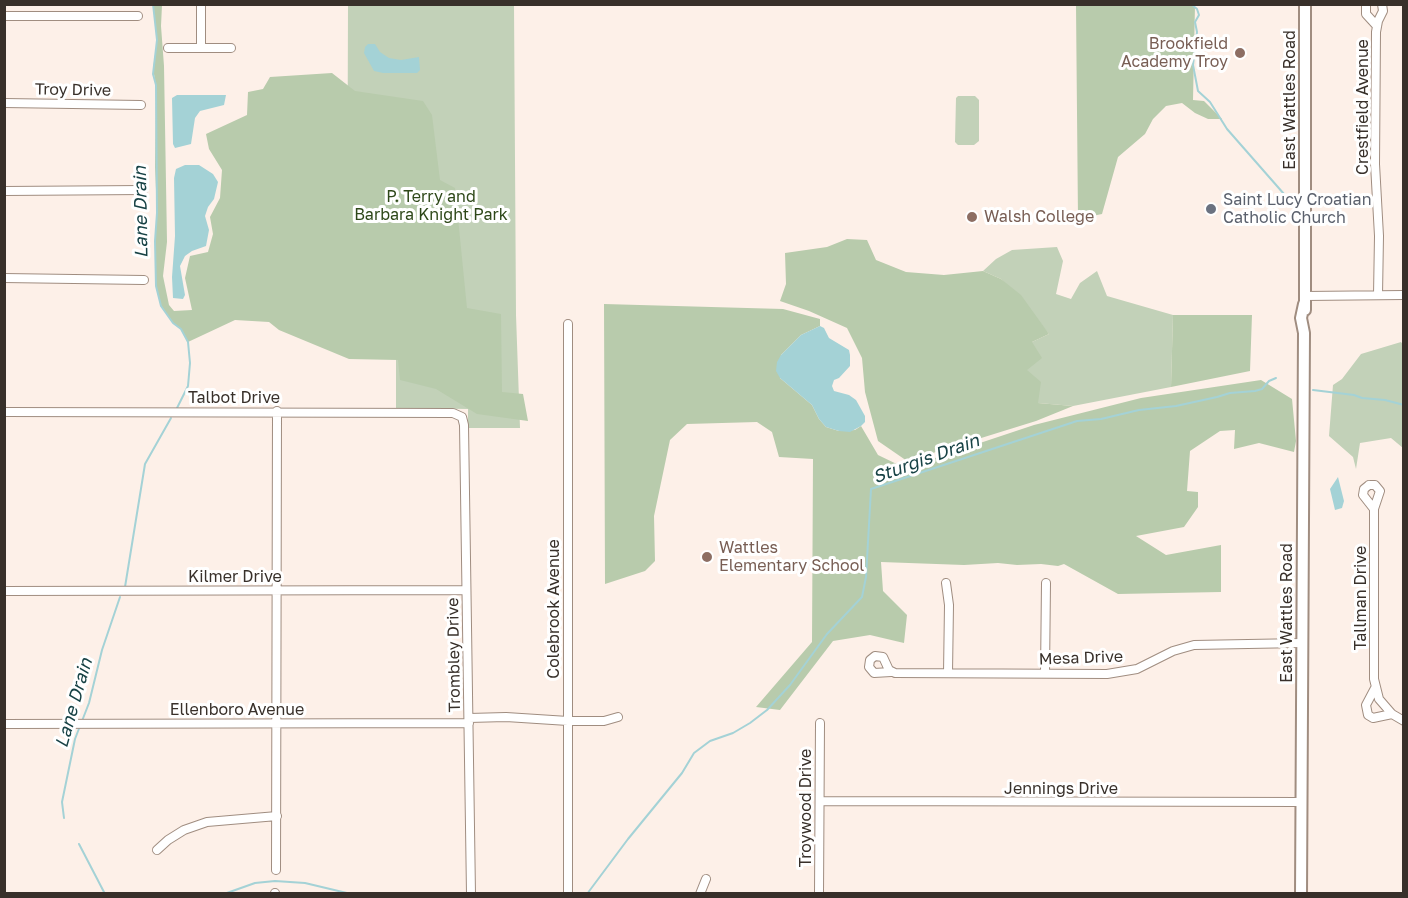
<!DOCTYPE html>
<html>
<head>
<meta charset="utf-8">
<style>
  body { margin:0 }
  #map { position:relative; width:1408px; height:898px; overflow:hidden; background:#fdf0e8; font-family:"Golos Text",sans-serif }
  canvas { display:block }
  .frame { position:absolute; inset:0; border:6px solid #38302a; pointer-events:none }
</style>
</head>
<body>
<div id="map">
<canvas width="1408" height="898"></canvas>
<div class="frame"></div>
</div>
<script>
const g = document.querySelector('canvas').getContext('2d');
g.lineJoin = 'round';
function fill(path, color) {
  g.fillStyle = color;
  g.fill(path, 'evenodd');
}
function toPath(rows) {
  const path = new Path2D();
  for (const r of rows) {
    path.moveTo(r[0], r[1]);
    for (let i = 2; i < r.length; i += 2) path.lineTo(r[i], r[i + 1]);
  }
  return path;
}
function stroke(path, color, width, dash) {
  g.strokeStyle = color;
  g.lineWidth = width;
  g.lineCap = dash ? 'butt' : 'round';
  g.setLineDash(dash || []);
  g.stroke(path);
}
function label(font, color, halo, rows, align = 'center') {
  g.font = font + ' "Golos Text",sans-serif';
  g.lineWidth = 6;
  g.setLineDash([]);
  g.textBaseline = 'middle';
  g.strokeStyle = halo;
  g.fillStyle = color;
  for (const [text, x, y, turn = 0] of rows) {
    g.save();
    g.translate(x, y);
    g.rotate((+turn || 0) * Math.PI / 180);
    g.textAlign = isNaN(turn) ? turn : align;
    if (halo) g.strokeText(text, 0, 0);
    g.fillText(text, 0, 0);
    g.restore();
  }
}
fill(toPath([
  [348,5,514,5,516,315,520,428,468,428,468,409,396,408,396,344,347,316],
  [958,96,975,96,979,100,979,141,974,145,958,145,955,142,956,98],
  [1057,247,1063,261,1056,294,1071,299,1080,283,1097,271,1107,296,1173,315,1171,387,1073,406,1038,403,1026,370,1032,342,1049,334,1001,279,983,271,996,259,1012,250],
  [1401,342,1404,346,1403,448,1391,438,1360,443,1356,469,1353,457,1329,436,1333,385,1342,379,1361,354]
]), '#c2d1b8');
fill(toPath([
  [153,5,162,5,161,26,164,66,167,242,163,276,169,305,174,311,192,310,185,278,190,256,208,252,213,234,210,217,220,198,222,170,209,149,206,134,247,115,248,92,263,89,270,77,332,73,355,91,423,101,432,115,440,180,455,188,467,308,501,314,502,392,523,394,528,421,477,414,436,389,400,380,398,360,349,359,279,330,269,322,235,320,188,342,181,329,173,323,161,306,156,286,155,241,157,213,155,167,156,85,153,69,157,40],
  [1089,5,1195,5,1193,100,1204,101,1222,119,1208,119,1195,113,1182,103,1166,106,1153,119,1145,134,1118,157,1102,214,1078,219,1076,6,1089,6],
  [847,239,867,240,876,260,906,272,944,275,983,271,1001,279,1021,295,1049,334,1032,342,1042,358,1027,370,1041,382,1038,403,1073,406,1036,421,907,461,878,441,865,392,862,358,847,328,809,311,780,301,786,284,785,253,827,247],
  [604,304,783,309,820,319,820,326,801,335,781,355,780,378,812,405,819,419,826,427,839,431,855,430,861,426,878,455,905,468,1034,425,1141,398,1261,380,1292,399,1296,441,1294,452,1259,443,1234,449,1235,430,1220,431,1190,451,1187,491,1198,492,1198,507,1184,527,1136,536,1166,555,1221,545,1221,592,1118,594,1064,564,1058,566,1041,564,1017,565,998,563,964,565,881,562,883,591,907,615,904,643,870,635,833,641,780,710,756,707,812,642,813,459,779,457,772,432,757,422,687,424,670,440,654,516,655,561,645,571,605,584],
  [1173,315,1252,315,1250,371,1171,387]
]), '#b8cbac');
fill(toPath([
  [368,44,375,44,380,52,389,58,401,60,419,57,420,70,417,73,383,73,374,71,364,53,365,47],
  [177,95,226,95,224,105,200,111,195,118,191,144,175,148,173,144,172,98],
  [185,165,199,165,213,174,218,182,214,199,208,207,205,216,209,230,206,246,192,251,185,256,180,266,185,295,183,299,173,298,172,277,175,236,174,178,176,169],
  [820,326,824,328,829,338,849,350,850,355,850,366,839,378,834,380,832,386,834,391,849,395,856,400,865,416,865,422,861,426,850,432,839,431,826,427,819,419,812,405,780,378,776,371,777,362,781,355,801,335],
  [1338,477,1344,501,1342,508,1335,510,1330,489]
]), '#a4d2d6');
stroke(toPath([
  [153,4,157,40,153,74,156,85,157,213,155,241,156,286,161,306,173,323,181,329,188,342,190,363,188,386,177,408],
  [1191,4,1197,9,1199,15,1195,22,1197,32,1193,65,1198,91,1210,102,1227,129,1284,194],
  [1313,390,1354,395,1362,398,1385,400,1404,405],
  [125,587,145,464,171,418],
  [82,721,89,703,102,650,120,597],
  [64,818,62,802,75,739,80,726],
  [79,844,105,894],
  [224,894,255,883,275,881,305,883,351,894],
  [587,894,628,839,682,773,694,753,710,741,733,733,750,723,767,710,790,685,827,634,862,597,866,577,871,489,1077,421,1101,419,1139,410,1176,406,1217,397,1230,393,1255,391,1262,389,1269,381,1276,378]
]), '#a4d2d6', 2);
const street = toPath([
  [1366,4,1366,14,1377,26],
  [4,16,138,16],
  [168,48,231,48],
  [201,48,201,4],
  [4,103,141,105],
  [4,191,143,190],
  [4,278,144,280],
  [1378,295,1379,236,1375,164,1376,32,1378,21,1383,11,1382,4],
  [1305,296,1404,295],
  [568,324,568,894],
  [4,412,453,413,462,417,464,425,471,894],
  [1369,485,1375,485,1380,491,1374,509,1363,495,1364,489,1369,485],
  [1374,509,1374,679,1379,699,1392,714,1404,721],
  [946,583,949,605,948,673],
  [4,591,466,590],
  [891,672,874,673,869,667,870,660,875,656,883,657,889,670,895,673,1107,674,1137,669,1173,651,1194,645,1302,643],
  [1045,673,1046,583],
  [1375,688,1366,705,1368,715,1373,718,1392,714],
  [469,718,506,717,568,721,604,721,618,717],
  [4,724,469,723],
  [820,801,1301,802],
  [157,850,168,840,184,830,207,822,277,816],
  [276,870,277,411],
  [275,893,275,894],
  [700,894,706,879],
  [819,894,820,723]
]);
const secondary = toPath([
  [1305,4,1305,310],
  [1301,894,1304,333,1301,318,1304,304]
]);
stroke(street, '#a08d80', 10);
stroke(secondary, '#a08d80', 14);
stroke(street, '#fff', 8);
stroke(secondary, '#fff', 10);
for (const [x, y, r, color] of [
  [1240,53,6,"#8d6e63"],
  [1211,209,6,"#6b7280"],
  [972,217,6,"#8d6e63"],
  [707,557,6,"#8d6e63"]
]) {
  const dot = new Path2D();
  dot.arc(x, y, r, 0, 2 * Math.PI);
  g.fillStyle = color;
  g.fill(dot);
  stroke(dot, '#fff', 2);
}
label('16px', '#785e54', '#fff', [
  ["Brookfield",1228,44,"right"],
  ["Academy Troy",1228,62,"right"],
  ["Walsh College",984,217],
  ["Wattles",719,548],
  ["Elementary School",719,566]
], 'left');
label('16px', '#38302a', '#fff', [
  ["Troy Drive",73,90,1],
  ["East Wattles Road",1290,100,-90],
  ["Crestfield Avenue",1363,107,-90],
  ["Talbot Drive",234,398],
  ["Kilmer Drive",235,577],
  ["Tallman Drive",1361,598,-90],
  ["Colebrook Avenue",554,609,-90],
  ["East Wattles Road",1287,613,-90],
  ["Trombley Drive",454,655,-91],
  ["Mesa Drive",1081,658,-2],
  ["Ellenboro Avenue",237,710],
  ["Jennings Drive",1061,789],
  ["Troywood Drive",806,808,-90]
]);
label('16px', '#2e4819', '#fff', [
  ["P. Terry and",431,197],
  ["Barbara Knight Park",431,215]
]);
label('16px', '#5b616d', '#fff', [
  ["Saint Lucy Croatian",1223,200],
  ["Catholic Church",1223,218]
], 'left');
label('italic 18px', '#174245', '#fff', [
  ["Lane Drain",141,212,-91],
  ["Sturgis Drain",926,459,-20],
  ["Lane Drain",74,703,-74]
]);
</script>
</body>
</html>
